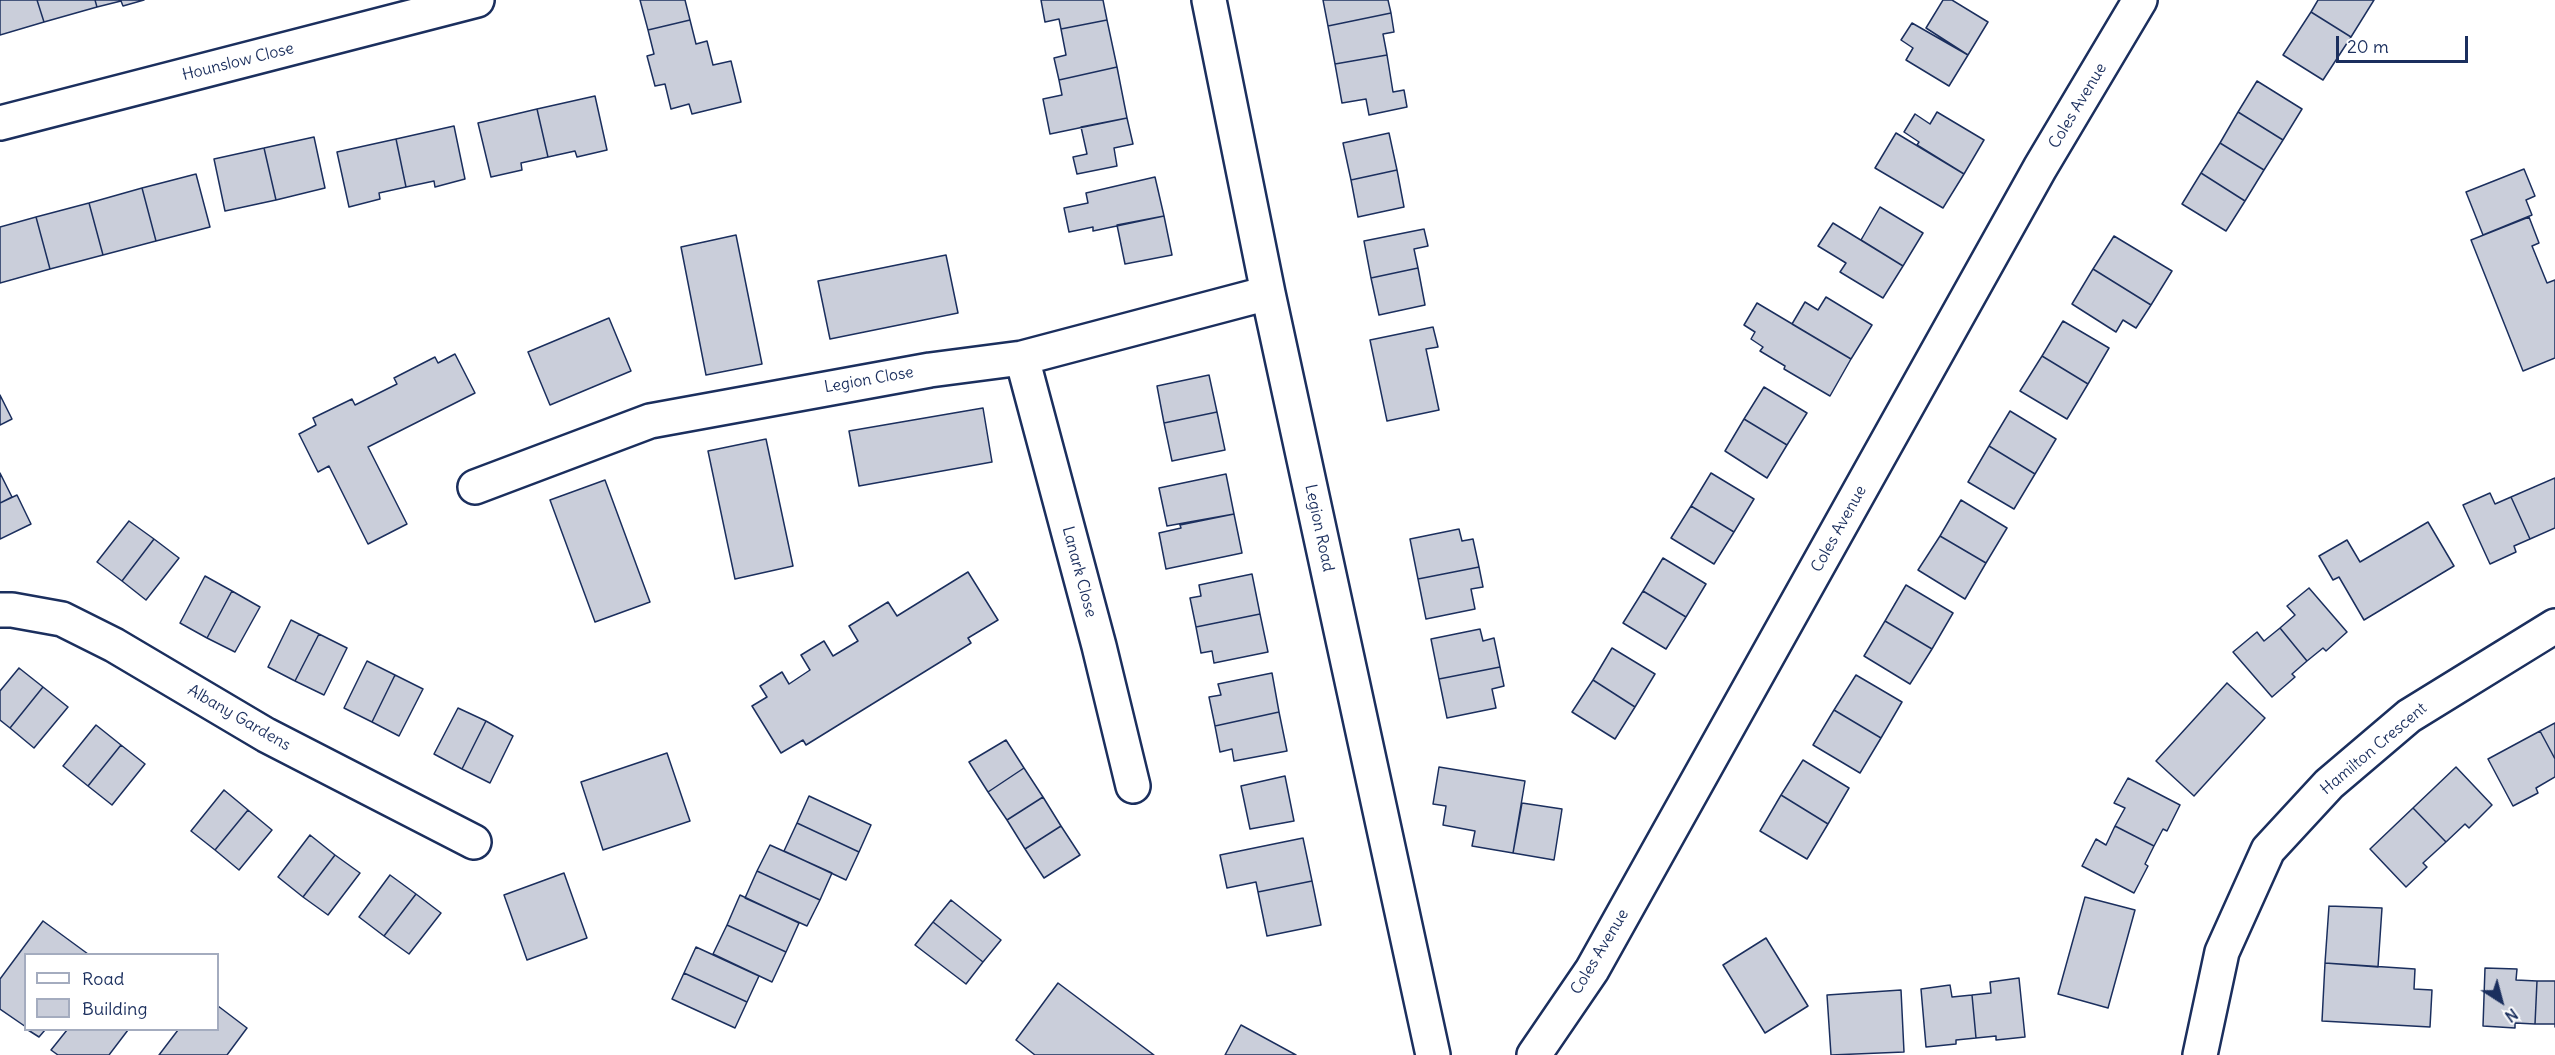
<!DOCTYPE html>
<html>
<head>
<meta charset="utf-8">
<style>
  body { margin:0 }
  #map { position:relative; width:2555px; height:1055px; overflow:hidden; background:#fff; font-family:Delius,sans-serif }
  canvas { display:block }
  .legend { position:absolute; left:24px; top:953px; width:195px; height:78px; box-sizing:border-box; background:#fff; border:2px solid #a4acbf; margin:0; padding:8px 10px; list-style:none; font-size:18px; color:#1b2f5e }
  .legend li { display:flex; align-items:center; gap:12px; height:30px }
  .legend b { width:30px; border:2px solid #a4acbf }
  .north { position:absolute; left:2471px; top:971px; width:60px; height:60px; -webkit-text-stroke:4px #fff; paint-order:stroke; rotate:144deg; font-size:16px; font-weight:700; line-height:24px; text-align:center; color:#1b2f5e }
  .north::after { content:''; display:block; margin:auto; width:21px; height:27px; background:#1b2f5e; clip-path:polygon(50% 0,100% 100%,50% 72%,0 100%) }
  .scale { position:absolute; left:2336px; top:36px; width:132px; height:27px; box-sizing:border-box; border:3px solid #1b2f5e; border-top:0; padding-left:8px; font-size:18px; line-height:21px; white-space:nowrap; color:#1b2f5e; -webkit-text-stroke:4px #fff; paint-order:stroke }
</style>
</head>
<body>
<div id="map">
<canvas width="2555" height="1055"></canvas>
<ul class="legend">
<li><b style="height:8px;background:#fff"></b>Road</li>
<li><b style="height:16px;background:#caceda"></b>Building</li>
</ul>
<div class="north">N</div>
<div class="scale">20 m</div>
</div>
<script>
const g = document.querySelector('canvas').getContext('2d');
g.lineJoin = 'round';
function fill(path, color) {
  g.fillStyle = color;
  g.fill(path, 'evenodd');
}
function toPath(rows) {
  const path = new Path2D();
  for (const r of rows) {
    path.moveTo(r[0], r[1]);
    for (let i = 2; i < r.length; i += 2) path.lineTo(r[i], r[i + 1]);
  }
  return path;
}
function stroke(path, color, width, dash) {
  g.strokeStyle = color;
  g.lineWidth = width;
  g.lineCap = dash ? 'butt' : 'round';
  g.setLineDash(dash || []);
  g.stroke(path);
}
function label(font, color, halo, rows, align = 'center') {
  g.font = font + ' Delius,sans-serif';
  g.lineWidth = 4.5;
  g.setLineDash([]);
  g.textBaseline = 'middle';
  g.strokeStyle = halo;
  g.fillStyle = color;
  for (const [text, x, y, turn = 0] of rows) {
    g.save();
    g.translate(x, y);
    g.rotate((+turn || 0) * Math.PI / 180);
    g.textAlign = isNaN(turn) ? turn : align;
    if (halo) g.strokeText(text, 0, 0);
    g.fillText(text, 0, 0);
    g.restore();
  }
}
const building = toPath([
  [0,0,37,0,44,22,0,35,0,0],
  [37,0,95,0,97,7,44,22,37,0],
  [95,0,144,0,123,6,121,1,97,7,95,0],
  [640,0,685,0,690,20,648,30,640,0],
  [1041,0,1103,0,1107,20,1061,29,1059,19,1045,22,1041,0],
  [1323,0,1388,0,1391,13,1328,26,1323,0],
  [1943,0,1952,0,1988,22,1968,55,1926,28,1943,0],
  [2318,0,2374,0,2351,37,2311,12,2318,0],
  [2311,12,2351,37,2323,80,2283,55,2311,12],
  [1391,13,1394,32,1383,34,1387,55,1335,64,1328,26,1391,13],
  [690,20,696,44,707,41,713,65,731,61,741,102,692,114,689,104,671,109,665,84,655,86,647,56,654,54,648,30,690,20],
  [1107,20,1117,67,1059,80,1054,58,1066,55,1061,29,1107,20],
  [1912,23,1968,55,1949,86,1906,60,1913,48,1901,40,1912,23],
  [1387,55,1393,92,1404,90,1407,107,1369,115,1366,99,1342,103,1335,64,1387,55],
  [1117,67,1127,118,1050,134,1043,99,1062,95,1059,80,1117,67],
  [2257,81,2302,109,2283,140,2238,112,2257,81],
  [595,96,607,150,577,157,575,151,548,157,537,109,595,96],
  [537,109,548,157,521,163,522,170,491,177,478,123,537,109],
  [1937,112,1984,140,1964,174,1917,145,1919,142,1904,132,1915,114,1930,124,1937,112],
  [2238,112,2283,140,2264,170,2220,143,2238,112],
  [1127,118,1133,144,1114,148,1117,166,1077,174,1073,157,1087,154,1081,127,1127,118],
  [454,126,465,179,435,187,434,181,406,187,396,139,454,126],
  [1389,133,1397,170,1351,180,1343,143,1389,133],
  [1896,133,1964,174,1943,208,1875,168,1896,133],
  [314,137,325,188,276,200,264,148,314,137],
  [396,139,406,187,379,193,380,199,349,207,337,152,396,139],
  [2220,143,2264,170,2245,201,2201,173,2220,143],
  [264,148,276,200,225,211,214,159,264,148],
  [2524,169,2535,196,2526,200,2532,215,2483,235,2466,192,2524,169],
  [1397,170,1404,207,1358,217,1351,180,1397,170],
  [2201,173,2245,201,2226,231,2182,204,2201,173],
  [196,174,210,227,156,241,142,188,196,174],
  [1155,177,1164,216,1093,231,1093,227,1069,232,1064,208,1088,203,1086,193,1155,177],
  [142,188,156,241,103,255,89,203,142,188],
  [89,203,103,255,50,269,36,217,89,203],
  [1880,207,1923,233,1903,266,1861,240,1880,207],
  [1164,216,1172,255,1125,264,1117,225,1164,216],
  [36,217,50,269,0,283,0,227,36,217],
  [2529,217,2539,243,2532,246,2547,283,2555,280,2555,358,2523,371,2471,240,2529,217],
  [1833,223,1903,266,1883,298,1840,272,1846,263,1818,246,1833,223],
  [1424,229,1428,246,1414,249,1418,268,1371,278,1364,241,1424,229],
  [736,235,762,364,706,375,681,247,736,235],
  [2114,236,2172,271,2151,305,2093,269,2114,236],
  [946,255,958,313,830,339,818,281,946,255],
  [1418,268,1425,305,1379,315,1371,278,1418,268],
  [2093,269,2151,305,2136,328,2123,320,2116,332,2072,304,2093,269],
  [1826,297,1872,325,1851,359,1792,324,1805,302,1818,310,1826,297],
  [1757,303,1851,359,1830,396,1784,369,1785,366,1760,351,1763,347,1751,339,1755,332,1744,325,1757,303],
  [609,318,631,371,550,405,528,352,609,318],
  [2063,321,2109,348,2088,384,2042,356,2063,321],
  [1433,327,1438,347,1426,349,1439,410,1387,421,1370,340,1433,327],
  [455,354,475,393,368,447,407,524,368,544,329,466,318,472,299,434,316,425,313,418,352,399,355,405,397,384,394,378,435,357,438,363,455,354],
  [2042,356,2088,384,2067,419,2020,391,2042,356],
  [1209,375,1217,412,1164,423,1157,386,1209,375],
  [1764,387,1807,413,1787,445,1744,419,1764,387],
  [0,395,12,419,0,425,0,395],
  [983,408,992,462,859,486,849,431,983,408],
  [2010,411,2056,439,2035,474,1989,446,2010,411],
  [1217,412,1225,450,1172,461,1164,423,1217,412],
  [1744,419,1787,445,1767,478,1725,451,1744,419],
  [766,439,793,566,735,579,708,451,766,439],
  [1989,446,2035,474,2014,509,1968,482,1989,446],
  [0,473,12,497,0,503,0,473],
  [1711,473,1754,499,1734,532,1691,506,1711,473],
  [1226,474,1234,514,1167,526,1159,488,1226,474],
  [2555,478,2555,528,2530,539,2511,497,2555,478],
  [605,480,650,602,595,622,550,500,605,480],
  [2490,493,2495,504,2511,497,2530,539,2514,546,2516,552,2490,564,2463,505,2490,493],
  [17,495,31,524,0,539,0,503,17,495],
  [1961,500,2007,528,1986,563,1940,536,1961,500],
  [1691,506,1734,532,1714,564,1671,538,1691,506],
  [1234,514,1242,553,1166,569,1159,533,1181,528,1180,525,1234,514],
  [129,521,154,539,122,581,97,562,129,521],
  [2428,522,2454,566,2364,620,2339,577,2333,580,2319,556,2347,540,2360,562,2428,522],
  [1459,529,1462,541,1473,539,1479,567,1418,579,1410,539,1459,529],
  [1940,536,1986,563,1965,599,1918,570,1940,536],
  [154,539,179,558,146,600,122,581,154,539],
  [1663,558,1706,584,1686,617,1643,591,1663,558],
  [1479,567,1483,587,1471,589,1475,609,1426,619,1418,579,1479,567],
  [968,572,998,620,968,638,971,643,806,745,803,740,781,753,752,706,767,697,760,686,782,672,789,684,810,670,801,655,824,641,833,656,858,641,849,626,888,602,897,616,968,572],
  [1252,574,1260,614,1196,627,1190,598,1201,596,1199,585,1252,574],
  [205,576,232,591,207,638,180,623,205,576],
  [1906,585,1953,613,1932,649,1885,621,1906,585],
  [2309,588,2347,632,2326,651,2323,648,2307,661,2280,628,2295,615,2287,606,2309,588],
  [232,591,260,607,235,652,207,638,232,591],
  [1643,591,1686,617,1666,649,1623,623,1643,591],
  [1260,614,1268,652,1214,663,1212,651,1201,653,1196,627,1260,614],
  [291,620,319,634,295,681,268,667,291,620],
  [1885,621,1932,649,1910,684,1864,656,1885,621],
  [2280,628,2307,661,2292,674,2295,677,2272,697,2233,652,2257,632,2264,641,2280,628],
  [1480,629,1483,641,1494,638,1500,667,1439,679,1431,639,1480,629],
  [319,634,347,648,324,695,295,681,319,634],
  [1612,648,1655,674,1635,707,1593,680,1612,648],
  [367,661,395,675,372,722,344,708,367,661],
  [1500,667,1504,686,1492,689,1496,708,1447,718,1439,679,1500,667],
  [19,668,43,687,10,728,0,720,0,691,19,668],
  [1272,673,1279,712,1215,726,1209,697,1221,695,1218,684,1272,673],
  [395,675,423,689,399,736,372,722,395,675],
  [1856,675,1902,702,1881,738,1834,710,1856,675],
  [1593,680,1635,707,1615,739,1572,712,1593,680],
  [2227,683,2265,718,2194,796,2156,761,2227,683],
  [43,687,68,707,34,748,10,728,43,687],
  [458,708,486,721,462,769,434,754,458,708],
  [1834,710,1881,738,1860,773,1813,745,1834,710],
  [1279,712,1287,751,1234,761,1232,749,1220,752,1215,726,1279,712],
  [486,721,513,736,490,783,462,769,486,721],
  [2555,723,2555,759,2540,731,2555,723],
  [96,725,121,745,88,786,63,766,96,725],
  [2540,731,2555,759,2555,777,2536,788,2538,793,2513,806,2488,759,2540,731],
  [1006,740,1024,768,988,792,969,762,1006,740],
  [121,745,145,764,112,805,88,786,121,745],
  [667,753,690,821,603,850,581,782,667,753],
  [1803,760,1849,788,1828,824,1781,795,1803,760],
  [1439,767,1525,781,1513,853,1472,846,1475,831,1443,825,1446,806,1433,804,1439,767],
  [2456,767,2492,805,2469,828,2465,824,2446,842,2413,808,2456,767],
  [1024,768,1043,797,1007,820,988,792,1024,768],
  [1285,776,1294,821,1250,829,1241,786,1285,776],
  [2128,778,2180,805,2167,831,2163,829,2154,846,2115,826,2125,808,2114,803,2128,778],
  [224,790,248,810,215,850,191,831,224,790],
  [1781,795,1828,824,1807,859,1760,831,1781,795],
  [809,796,871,825,859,852,797,823,809,796],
  [1043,797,1061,826,1025,849,1007,820,1043,797],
  [1522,803,1562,809,1554,860,1513,853,1522,803],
  [2413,808,2446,842,2423,863,2427,867,2406,887,2370,849,2413,808],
  [248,810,272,830,239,870,215,850,248,810],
  [797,823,859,852,846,880,784,851,797,823],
  [1061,826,1080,855,1044,878,1025,849,1061,826],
  [2115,826,2154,846,2145,864,2148,866,2134,893,2082,866,2096,839,2106,845,2115,826],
  [310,835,335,855,303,897,278,877,310,835],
  [1303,838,1312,881,1258,892,1256,882,1227,888,1220,855,1303,838],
  [770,845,832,873,820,900,757,871,770,845],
  [335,855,360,873,328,915,303,897,335,855],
  [757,871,820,900,807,926,745,898,757,871],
  [564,873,587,938,527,960,504,895,564,873],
  [390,875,416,894,384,936,359,917,390,875],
  [1312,881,1321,925,1267,936,1258,892,1312,881],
  [416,894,441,913,409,954,384,936,416,894],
  [740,895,799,923,786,952,727,925,740,895],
  [2085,897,2135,910,2108,1008,2058,994,2085,897],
  [951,900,1001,940,983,962,933,922,951,900],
  [2329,906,2382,908,2378,967,2325,963,2329,906],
  [43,921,88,954,26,954,26,1027,0,1009,0,979,43,921],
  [933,922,983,962,966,984,915,945,933,922],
  [727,925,786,952,772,982,713,954,727,925],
  [1766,938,1808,1006,1765,1033,1723,965,1766,938],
  [696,947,759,976,747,1002,684,973,696,947],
  [2325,963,2415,969,2414,989,2432,990,2430,1027,2322,1021,2325,963],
  [2485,968,2517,969,2516,980,2537,981,2535,1024,2515,1023,2515,1028,2483,1026,2485,968],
  [684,973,747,1002,735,1028,672,999,684,973],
  [2019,978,2025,1037,1996,1040,1996,1036,1976,1038,1972,995,1991,993,1990,982,2019,978],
  [2537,981,2555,981,2555,1027,2555,1024,2535,1024,2537,981],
  [1058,983,1154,1055,1035,1055,1016,1040,1058,983],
  [1950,985,1952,997,1972,995,1976,1038,1956,1040,1956,1044,1926,1047,1921,989,1950,985],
  [1901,990,1904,1052,1831,1055,1827,995,1901,990],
  [218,1006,247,1028,227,1055,159,1055,178,1030,218,1030,218,1006],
  [1241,1025,1296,1055,1225,1055,1241,1025],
  [28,1030,45,1030,39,1037,28,1030],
  [67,1030,128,1030,109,1055,58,1055,51,1050,67,1030]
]);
fill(building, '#caceda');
stroke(building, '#1b2f5e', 1.5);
const street = toPath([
  [1209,0,1268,293,1433,1055],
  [0,123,477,0],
  [1022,358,1099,646,1133,786],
  [475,487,650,421,930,370,1022,358,1268,293],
  [0,610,12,610,62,619,114,645,266,735,474,842],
  [1534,1055,1592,970,2040,168,2140,0],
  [2200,1055,2222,952,2268,850,2329,784,2409,716,2555,626]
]);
stroke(street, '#1b2f5e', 38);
stroke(street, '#fff', 33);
label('16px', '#1b2f5e', '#fff', [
  ["Hounslow Close",238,62,-14],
  ["Coles Avenue",2078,106,-59],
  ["Legion Close",869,380,-10],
  ["Legion Road",1319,528,78],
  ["Coles Avenue",1839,529,-61],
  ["Lanark Close",1079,572,75],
  ["Albany Gardens",239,718,30],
  ["Hamilton Crescent",2374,749,-40],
  ["Coles Avenue",1600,952,-59]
]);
</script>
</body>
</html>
